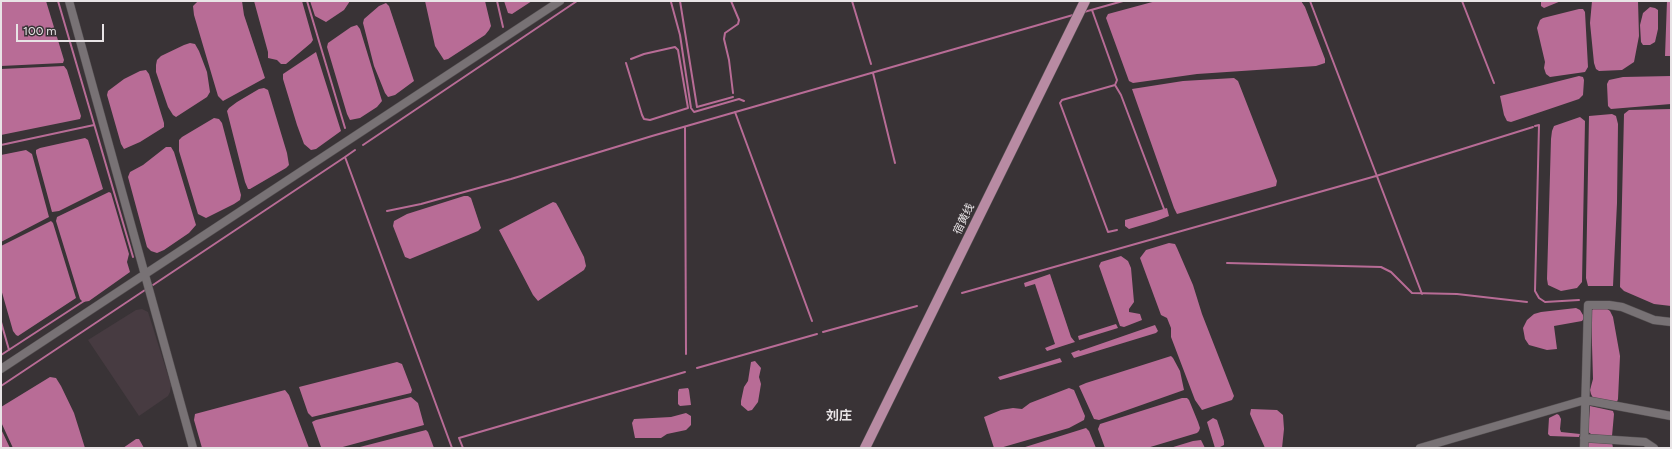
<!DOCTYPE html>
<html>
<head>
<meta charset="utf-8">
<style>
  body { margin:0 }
  #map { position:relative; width:1672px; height:449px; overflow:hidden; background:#393336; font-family:Figtree,sans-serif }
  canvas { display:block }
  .frame { position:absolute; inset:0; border:2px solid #e8e4e6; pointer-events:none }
  .scale { position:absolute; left:16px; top:24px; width:88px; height:18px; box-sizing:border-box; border:2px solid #e8e4e6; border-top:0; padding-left:5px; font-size:12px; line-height:14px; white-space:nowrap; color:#e8e4e6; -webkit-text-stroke:3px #393336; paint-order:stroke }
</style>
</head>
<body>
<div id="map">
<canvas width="1672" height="449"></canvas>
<div class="frame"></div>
<div class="scale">100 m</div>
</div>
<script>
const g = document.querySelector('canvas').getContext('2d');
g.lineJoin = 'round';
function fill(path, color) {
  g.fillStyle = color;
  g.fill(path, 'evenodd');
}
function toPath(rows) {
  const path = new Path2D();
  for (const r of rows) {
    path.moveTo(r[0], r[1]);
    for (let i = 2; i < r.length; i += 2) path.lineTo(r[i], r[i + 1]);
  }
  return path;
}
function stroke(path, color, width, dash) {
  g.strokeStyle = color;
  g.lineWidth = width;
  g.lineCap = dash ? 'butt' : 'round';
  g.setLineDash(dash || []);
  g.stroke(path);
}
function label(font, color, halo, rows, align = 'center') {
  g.font = font + ' Figtree,"Noto Sans SC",sans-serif';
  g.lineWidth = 3.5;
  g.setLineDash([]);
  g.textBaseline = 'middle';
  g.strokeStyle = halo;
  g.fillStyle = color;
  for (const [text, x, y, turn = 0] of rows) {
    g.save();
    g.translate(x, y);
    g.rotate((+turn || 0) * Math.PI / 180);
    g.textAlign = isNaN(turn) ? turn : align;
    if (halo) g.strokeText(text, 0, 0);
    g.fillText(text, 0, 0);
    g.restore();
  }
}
fill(toPath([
  [142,309,148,312,171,385,170,392,168,396,139,416,88,340,136,310]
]), '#473b41');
fill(toPath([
  [1,1,46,1,64,60,63,63,1,66],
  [198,1,242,1,244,15,265,78,223,101,218,96,194,15,193,6],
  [254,1,302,1,313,40,311,43,286,64,281,64,277,60,268,58,268,52],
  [310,1,350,1,344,10,326,22,315,16],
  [425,1,485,1,491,26,489,30,485,35,448,59,444,60,435,46],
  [504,1,532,1,512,14,508,13],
  [1156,1,1301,1,1305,7,1325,59,1325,63,1316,66,1197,74,1133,83,1129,81,1106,18,1108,14],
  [1541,1,1561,1,1544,8,1541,6],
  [1592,1,1638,1,1639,36,1634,62,1622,70,1599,71,1596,69,1594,63,1590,23],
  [1667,1,1671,1,1671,56,1665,56],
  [386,3,389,6,414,81,395,95,388,97,385,93,374,66,363,23,364,19,379,6],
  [1650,7,1655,8,1658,10,1658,29,1655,42,1650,45,1643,45,1641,42,1640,25,1643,13],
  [1579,9,1583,9,1585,12,1588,67,1585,72,1550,77,1546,74,1544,68,1545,62,1537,28,1540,20,1543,18],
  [357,25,360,29,382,101,377,107,360,118,350,120,347,114,327,47,328,43,351,27],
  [190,43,195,44,199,51,207,72,210,92,207,97,176,117,173,115,168,107,156,72,156,65,157,60,161,56,184,45],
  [316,52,341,131,316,149,311,150,304,144,297,125,283,79,283,74],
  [64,66,67,70,81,116,80,119,1,135,1,69],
  [146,70,149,74,164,123,164,127,140,142,124,149,121,144,107,95,108,91,124,79,140,71],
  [1579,76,1583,77,1584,80,1583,95,1579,99,1511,122,1507,121,1504,115,1500,96],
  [1671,76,1671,104,1611,109,1608,106,1607,84,1609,80,1623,77],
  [1234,78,1238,81,1277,181,1276,186,1177,214,1174,208,1132,89,1183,81],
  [264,88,268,90,287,153,289,165,286,168,250,189,248,189,245,182,227,111,229,108,237,102,259,89],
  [1671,109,1671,306,1654,304,1624,291,1620,287,1624,114,1629,110],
  [1612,114,1616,116,1618,124,1617,203,1613,286,1588,286,1586,278,1589,116],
  [1580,117,1585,121,1582,282,1577,288,1561,291,1548,285,1547,279,1551,139,1552,131,1554,126],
  [214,118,219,119,222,123,241,195,240,200,234,204,206,218,198,214,179,151,179,140,182,137],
  [85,138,88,140,103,189,59,211,52,212,36,153,36,150,40,148],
  [166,147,171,147,174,152,196,225,189,233,164,250,157,253,151,251,147,247,128,177,130,172,143,165],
  [26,150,32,154,49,217,1,242,1,155],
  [109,192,111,193,129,254,127,262,130,272,89,301,83,302,80,299,56,221,57,217],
  [464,196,468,196,471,198,481,228,478,231,410,259,405,257,393,226,394,221,407,214],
  [553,202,556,203,559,208,584,257,586,266,584,270,538,301,533,295,499,230],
  [1167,208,1169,216,1156,221,1129,229,1125,226,1125,220],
  [51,221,53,223,76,298,18,336,16,335,13,331,1,289,1,246],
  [1169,243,1175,244,1177,248,1193,285,1202,314,1234,396,1232,400,1202,410,1195,400,1171,337,1171,328,1167,318,1161,315,1140,258,1146,250],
  [1121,256,1128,261,1131,268,1134,302,1129,309,1129,312,1140,314,1142,320,1124,327,1120,326,1099,266,1101,262],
  [1050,274,1071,337,1075,342,1047,351,1045,348,1055,344,1035,284,1025,287,1024,283],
  [1576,308,1580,310,1583,315,1584,318,1582,321,1554,326,1557,349,1547,350,1529,345,1525,339,1523,328,1527,320,1534,314,1541,312],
  [1594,308,1606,308,1610,311,1613,317,1620,356,1618,399,1617,402,1593,398,1591,394,1590,390,1593,379,1591,311],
  [1116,324,1118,328,1079,340,1078,336],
  [1155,325,1158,331,1156,333,1074,358,1071,353,1079,350,1080,351],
  [1171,356,1173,358,1180,371,1184,390,1099,420,1094,419,1079,386,1086,383],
  [1060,358,1062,362,1000,380,998,377],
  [755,361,761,368,759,377,761,384,758,402,752,410,748,411,741,405,741,401,744,387,748,381,751,362],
  [397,362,402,364,412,390,411,393,312,417,308,413,299,387],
  [50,377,56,378,61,386,74,413,85,448,13,448,1,422,1,407],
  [688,388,689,390,691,405,680,406,678,404,678,392,679,389],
  [1069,388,1074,390,1085,416,1084,420,1069,428,1000,448,994,448,984,417,1001,410,1013,408,1022,409,1030,403],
  [285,390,289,395,309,448,202,448,194,420,195,414],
  [411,397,418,403,424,425,339,448,321,447,312,422,316,420],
  [1182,398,1187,398,1189,400,1198,422,1200,428,1199,431,1197,433,1147,448,1105,448,1098,429,1100,424],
  [1590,406,1613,411,1614,414,1612,436,1594,436,1588,432],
  [1251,409,1277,410,1283,415,1284,429,1282,448,1265,448,1250,414],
  [686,413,691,416,691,425,686,430,667,434,661,438,635,438,632,423,634,419,671,417],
  [1557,414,1559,415,1561,419,1560,429,1561,432,1580,434,1579,437,1550,436,1548,434,1549,418],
  [1213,418,1217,420,1224,441,1224,445,1218,448,1215,448,1207,422],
  [1086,428,1089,431,1096,448,1022,448],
  [1,429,10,448,1,448],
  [426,430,428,432,434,448,356,448],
  [136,439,139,439,144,448,123,448],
  [1201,440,1205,448,1170,448,1193,441],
  [1587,442,1612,442,1613,448,1587,448]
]), '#b86c96');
stroke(toPath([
  [58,1,133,257],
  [307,1,345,128],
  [497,1,503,27],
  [680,1,697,107,733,97],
  [731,1,739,20,738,24,725,33,724,39,729,60,733,93],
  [852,1,871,64],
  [1310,1,1422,294],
  [1462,1,1494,83],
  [671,2,680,35,691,108,694,112,739,99,744,101],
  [1092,10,1117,80,1115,85],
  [1084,12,1123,1],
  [626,63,642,115,644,119,650,120,688,108,678,50,675,47,644,54,631,59],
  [873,73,895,163],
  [735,112,812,321],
  [1535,126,1539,125,1535,291,1539,298,1545,302,1579,300],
  [685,127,686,354],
  [1,145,94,125],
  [363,145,577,1],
  [345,157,355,150],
  [387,211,421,204,511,179,652,136,1073,15],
  [1117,230,1108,232,1060,103,1062,100,1115,85,1121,95,1164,209],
  [1227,263,1381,267,1391,272,1412,293,1457,294,1527,302],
  [153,285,345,157,452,448],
  [962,293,1376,176,1533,127],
  [1,322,9,350],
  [823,332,917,306],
  [1,355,84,301],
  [697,368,817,334],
  [1,386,145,290],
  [463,448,459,438,685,372]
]), '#b86c96', 2);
const minor = toPath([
  [69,1,193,448],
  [1,369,560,1],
  [1584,438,1645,442,1654,448],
  [1420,448,1585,400,1671,416],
  [1584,448,1588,305,1609,305,1622,307,1654,320,1671,322]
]);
const major = toPath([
  [865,448,1085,1]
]);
stroke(minor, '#544f51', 9);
stroke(major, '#544f51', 11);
stroke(minor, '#787275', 8);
stroke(major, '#b88ba3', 10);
label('11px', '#e8e4e6', '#393336', [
  ["宿黄线",964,219,-64]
]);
label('bold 13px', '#e8e4e6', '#393336', [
  ["刘庄",839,416]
]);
</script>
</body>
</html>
